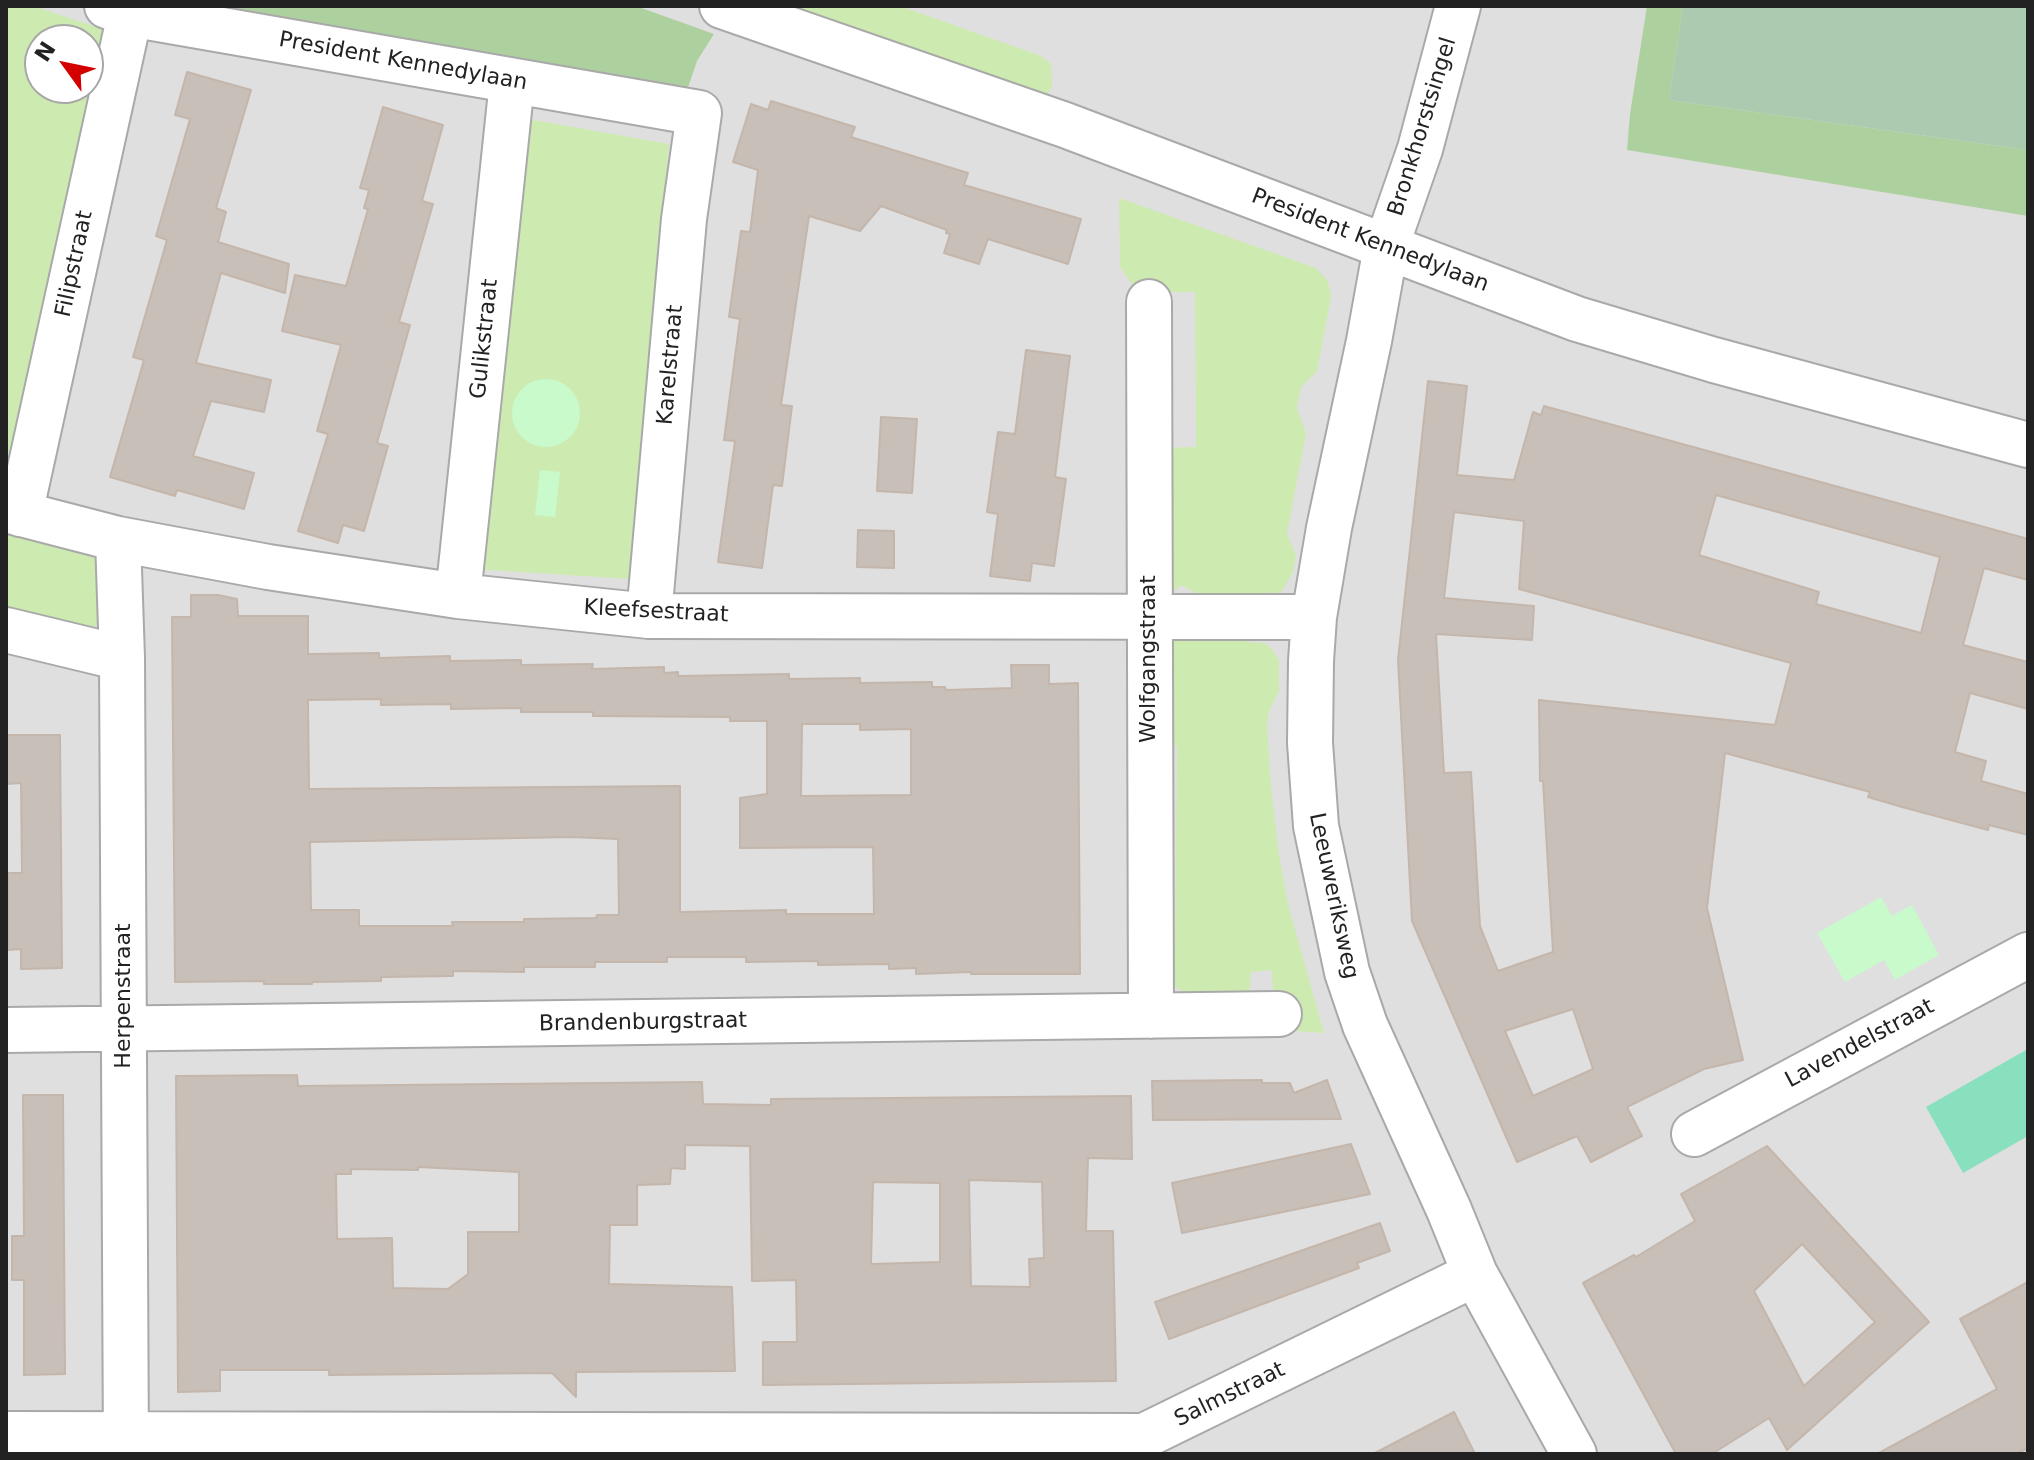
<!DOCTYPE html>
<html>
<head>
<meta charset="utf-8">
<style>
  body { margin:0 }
  #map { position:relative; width:2034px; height:1460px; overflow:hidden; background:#f2efe9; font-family:"DejaVu Sans",sans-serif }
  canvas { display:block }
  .frame { position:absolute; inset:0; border:8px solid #222; pointer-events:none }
  .north { position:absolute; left:24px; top:24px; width:80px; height:80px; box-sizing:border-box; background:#fff; border:2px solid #a7a7a7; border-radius:50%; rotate:303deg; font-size:22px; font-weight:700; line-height:32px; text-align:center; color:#222 }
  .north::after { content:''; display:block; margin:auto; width:28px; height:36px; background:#d40000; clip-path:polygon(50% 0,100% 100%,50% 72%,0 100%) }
</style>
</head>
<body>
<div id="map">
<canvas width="2034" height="1460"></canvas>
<div class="frame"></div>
<div class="north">N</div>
</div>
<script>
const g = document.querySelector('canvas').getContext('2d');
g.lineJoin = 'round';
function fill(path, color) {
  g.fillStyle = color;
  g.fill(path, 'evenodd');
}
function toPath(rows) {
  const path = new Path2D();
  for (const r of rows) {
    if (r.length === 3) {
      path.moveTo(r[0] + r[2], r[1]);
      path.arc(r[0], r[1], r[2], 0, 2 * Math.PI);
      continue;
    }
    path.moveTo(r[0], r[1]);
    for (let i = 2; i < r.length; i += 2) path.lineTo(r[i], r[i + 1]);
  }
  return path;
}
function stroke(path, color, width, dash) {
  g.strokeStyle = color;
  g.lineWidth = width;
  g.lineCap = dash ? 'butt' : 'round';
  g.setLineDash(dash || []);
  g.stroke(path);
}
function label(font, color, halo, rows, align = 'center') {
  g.font = font + ' "DejaVu Sans",sans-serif';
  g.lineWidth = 6;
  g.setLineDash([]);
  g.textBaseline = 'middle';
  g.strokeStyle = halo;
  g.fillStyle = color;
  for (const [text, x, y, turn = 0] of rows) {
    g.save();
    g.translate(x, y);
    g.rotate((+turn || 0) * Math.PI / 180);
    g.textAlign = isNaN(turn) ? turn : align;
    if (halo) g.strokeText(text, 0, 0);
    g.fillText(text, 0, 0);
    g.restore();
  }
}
fill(toPath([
  [6,6,2028,6,2028,1454,6,1454],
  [40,40,88,40,88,88,40,88]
]), '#e0dfdf');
fill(toPath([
  [6,6,33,6,102,29,107,44,6,478],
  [40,40,88,40,88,88,40,88],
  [782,6,900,6,1041,56,1051,64,1052,85,1044,103],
  [522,118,669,144,631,579,472,569],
  [1119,198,1316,268,1328,281,1331,297,1317,371,1301,387,1297,408,1306,433,1287,533,1296,556,1293,572,1282,591,1273,595,1197,594,1181,585,1174,591,1166,583,1161,448,1196,447,1195,292,1137,292,1120,267],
  [6,530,98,555,104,618,92,629,6,616],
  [1247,634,1248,642,1264,643,1270,647,1279,660,1279,691,1269,711,1267,725,1271,787,1279,855,1289,908,1324,1033,1295,1031,1285,1035,1283,999,1273,998,1272,970,1251,972,1249,1000,1189,997,1174,985,1170,976,1170,957,1175,948,1177,747,1171,738,1168,648,1175,640,1184,635]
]), '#cdebb0');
fill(toPath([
  [148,6,636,6,714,34,697,61,684,99],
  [1647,6,1683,6,1669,100,2028,150,2028,216,1627,150,1630,114]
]), '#add19e');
fill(toPath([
  [1683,6,2028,6,2028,150,1669,100]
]), '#aacbaf');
fill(toPath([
  [546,413,34],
  [540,470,560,472,555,517,535,515],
  [1881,897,1892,916,1912,905,1939,955,1895,980,1884,960,1845,982,1817,933]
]), '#c8facc');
fill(toPath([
  [2026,1050,2028,1054,2028,1136,1963,1173,1926,1107]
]), '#88e0be');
const building = toPath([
  [187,72,251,90,216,208,226,212,218,242,289,264,285,293,221,273,196,363,271,380,264,412,211,401,193,456,254,473,244,509,177,490,175,496,110,477,144,360,133,357,167,240,156,236,190,119,175,115,187,72],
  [771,101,855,127,851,137,968,173,964,185,1081,219,1068,264,988,239,979,264,944,253,950,234,946,233,947,230,881,206,860,231,809,216,781,405,792,406,782,486,773,485,762,568,718,562,735,441,724,440,740,319,729,317,741,231,750,232,758,170,733,162,751,104,768,110,771,101],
  [383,107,443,125,422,201,433,204,399,322,410,325,377,443,388,446,364,531,343,525,338,543,298,531,328,434,317,431,341,345,282,331,295,275,346,286,368,209,364,208,369,190,360,188,383,107],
  [1026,350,1070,356,1055,477,1066,479,1054,566,1032,563,1030,581,990,576,998,514,987,512,998,432,1015,434,1026,350],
  [1428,381,1467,386,1457,475,1514,480,1533,412,1541,415,1544,406,2028,539,2028,580,1984,568,1963,645,2028,662,2028,709,1970,693,1955,752,1986,761,1981,781,2028,794,2028,835,1989,825,1988,830,1902,807,1868,797,1870,792,1725,753,1707,908,1743,1060,1704,1069,1627,1107,1642,1136,1591,1162,1577,1136,1517,1162,1412,921,1398,660,1428,381],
  [1716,495,1940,557,1921,633,1816,604,1819,592,1699,555,1716,495],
  [1454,512,1524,521,1519,589,1791,663,1775,725,1539,700,1540,781,1543,781,1553,952,1498,971,1480,926,1471,772,1444,773,1436,634,1532,640,1534,606,1444,598,1454,512],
  [1573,1009,1593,1069,1533,1096,1505,1031,1573,1009],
  [881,417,917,419,912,493,877,491,881,417],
  [858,530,894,531,894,568,857,567,858,530],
  [191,595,218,595,237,599,238,616,308,616,308,654,379,653,379,658,450,656,450,661,521,660,521,665,593,664,592,669,664,667,664,673,678,672,678,676,789,674,789,679,860,678,860,683,932,682,932,687,945,687,946,690,1012,688,1011,665,1049,665,1049,684,1078,683,1080,974,971,974,971,972,916,974,916,968,889,969,889,964,818,965,818,961,746,962,746,957,667,957,667,962,595,962,595,967,524,967,524,972,453,971,453,976,381,977,381,981,312,982,312,984,264,984,264,981,175,982,172,617,191,617,191,595],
  [381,699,381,705,451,704,451,709,521,708,521,712,593,712,593,716,730,717,730,721,767,721,767,794,740,798,740,848,873,847,874,914,786,914,786,910,680,912,680,786,309,789,308,700,381,699],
  [802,724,860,724,860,730,911,729,911,795,801,796,802,724],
  [571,837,618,839,619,915,597,915,596,918,524,919,524,922,452,922,453,926,359,926,359,910,311,910,310,842,571,837],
  [6,735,60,735,62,968,21,969,21,949,8,950,8,873,22,873,21,783,6,784,6,735],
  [297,1075,298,1086,702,1082,703,1104,771,1105,771,1099,1131,1096,1132,1159,1088,1158,1086,1231,1113,1231,1116,1381,763,1385,763,1342,797,1342,796,1280,752,1281,750,1146,685,1145,685,1169,671,1168,670,1184,637,1185,637,1225,610,1225,609,1284,732,1287,735,1371,576,1372,576,1397,552,1373,329,1375,329,1370,220,1370,220,1391,178,1392,176,1076,297,1075],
  [418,1167,519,1172,519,1232,468,1232,468,1274,448,1289,393,1288,392,1238,337,1239,336,1174,351,1174,351,1169,418,1170,418,1167],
  [969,1180,1042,1182,1044,1258,1029,1259,1030,1287,971,1286,969,1180],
  [873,1182,940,1183,940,1262,871,1264,873,1182],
  [1262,1080,1262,1083,1290,1083,1294,1093,1327,1080,1341,1119,1153,1120,1152,1081,1262,1080],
  [23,1095,63,1095,65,1374,24,1375,24,1280,12,1280,12,1236,24,1236,23,1095],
  [1351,1144,1370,1194,1182,1233,1172,1183,1351,1144],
  [1767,1146,1929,1322,1787,1450,1769,1418,1712,1454,1676,1454,1583,1283,1634,1255,1636,1257,1695,1221,1681,1194,1767,1146],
  [1802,1244,1875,1322,1804,1386,1754,1291,1802,1244],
  [1380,1223,1390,1251,1357,1263,1359,1268,1169,1339,1155,1302,1380,1223],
  [2028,1282,2028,1448,2016,1454,1877,1454,1997,1389,1960,1319,2028,1282],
  [1454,1412,1475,1454,1373,1454,1454,1412]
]);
fill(building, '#c7bfb8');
stroke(building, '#c4b6ab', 2);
const minor = toPath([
  [107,6,130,14,699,113,684,219,649,616],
  [722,6,1065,125,1577,319,1714,360,2028,445],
  [1458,6,1420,149,1386,247,1369,341,1329,528,1314,617,1311,661,1310,743,1316,826,1347,972,1365,1025,1449,1210,1475,1274,1574,1454],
  [1149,302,1151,1016],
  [6,510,118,539,268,567,458,596,649,616,1314,617],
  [20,514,130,14],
  [118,539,122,658,126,1454],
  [458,596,512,82],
  [6,630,122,658],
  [6,1030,1279,1014],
  [1694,1134,2028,955],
  [6,1434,1144,1436,1475,1274]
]);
stroke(minor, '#a9a9a9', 48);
stroke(minor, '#fff', 44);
label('22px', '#222', '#fff', [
  ["President Kennedylaan",403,62,10],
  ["Bronkhorstsingel",1423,127,-73],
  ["President Kennedylaan",1370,241,21],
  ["Filipstraat",75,264,-78],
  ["Gulikstraat",485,339,-84],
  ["Karelstraat",671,365,-85],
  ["Kleefsestraat",656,612,3],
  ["Wolfgangstraat",1149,659,-90],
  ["Leeuweriksweg",1333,896,78],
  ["Herpenstraat",124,996,-90],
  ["Brandenburgstraat",643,1023,-1],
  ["Lavendelstraat",1860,1044,-28],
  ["Salmstraat",1230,1395,-26]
]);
</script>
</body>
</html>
